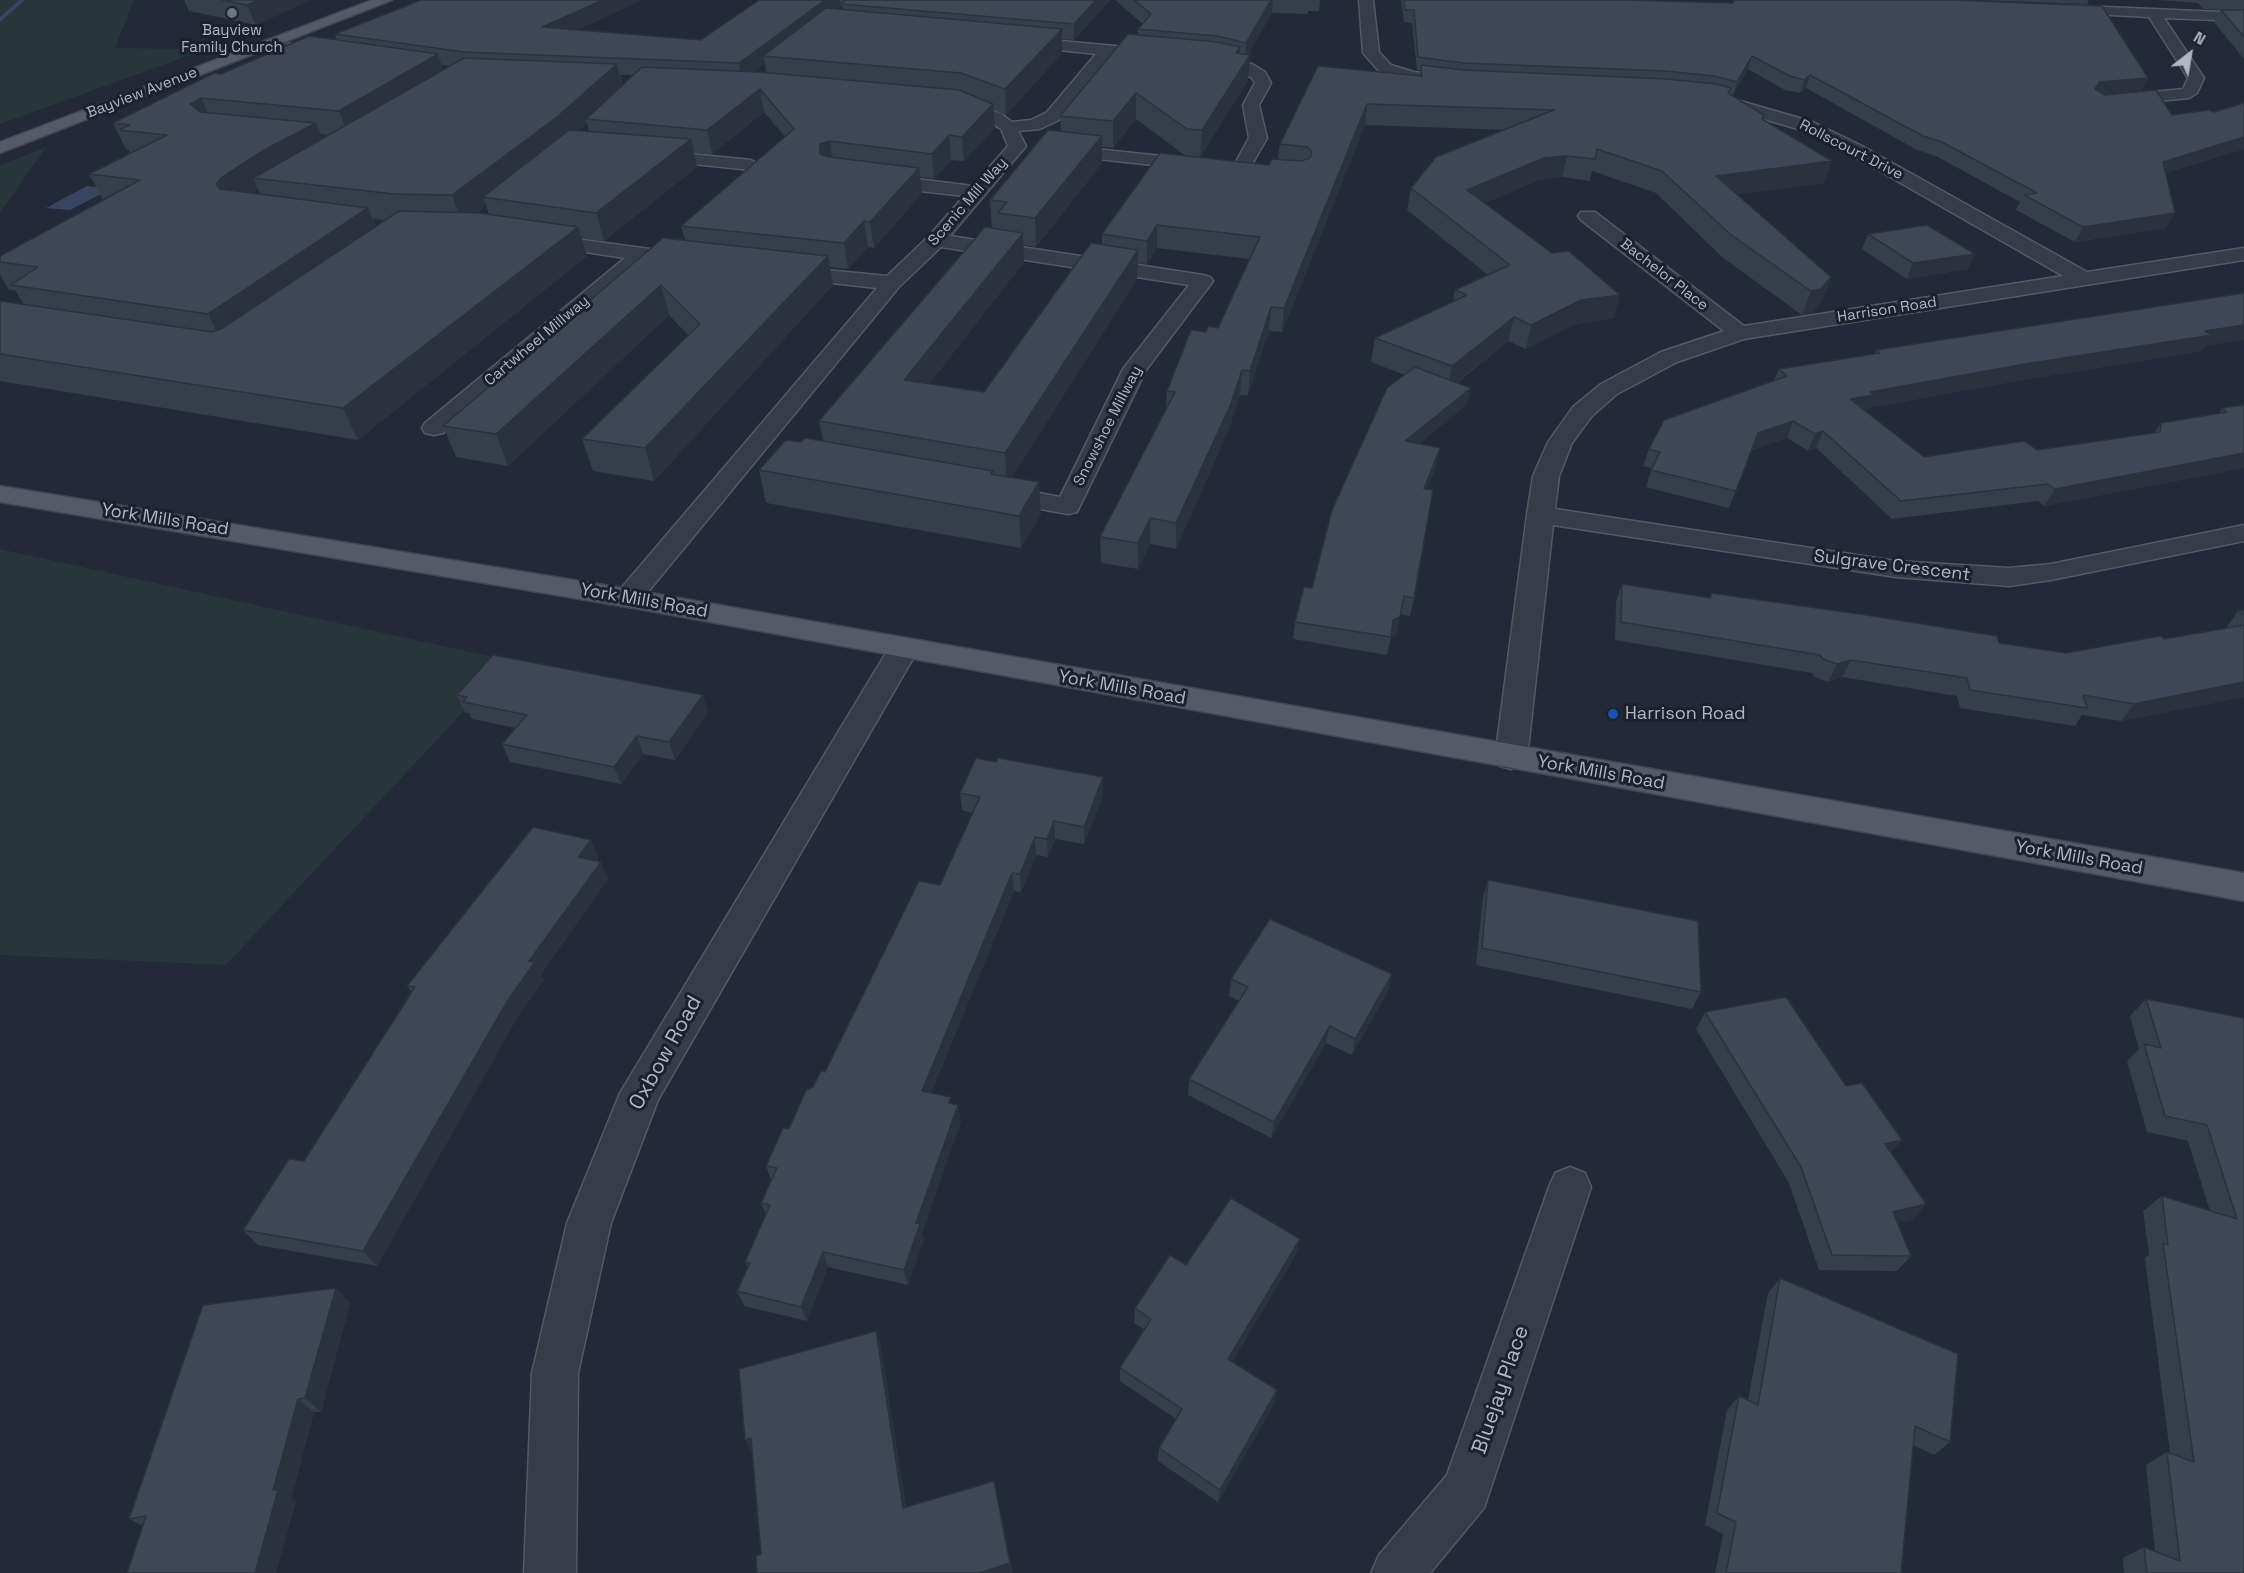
<!DOCTYPE html>
<html>
<head>
<meta charset="utf-8">
<style>
  body { margin:0 }
  #map { position:relative; width:2244px; height:1573px; overflow:hidden; background:#232938; font-family:"Space Grotesk",sans-serif }
  canvas { display:block }
  .north { position:absolute; left:2160px; top:24px; width:60px; height:60px; -webkit-text-stroke:4px #1c212d; paint-order:stroke; rotate:31deg; font-size:16px; font-weight:700; line-height:24px; text-align:center; color:#b1b6c4 }
  .north::after { content:''; display:block; margin:auto; width:21px; height:27px; background:#b1b6c4; clip-path:polygon(50% 0,100% 100%,50% 72%,0 100%) }
</style>
</head>
<body>
<div id="map">
<canvas width="2244" height="1573"></canvas>
<div class="north">N</div>
</div>
<script>
const g = document.querySelector('canvas').getContext('2d');
g.lineJoin = 'round';
function fill(path, color) {
  g.fillStyle = color;
  g.fill(path, 'evenodd');
}
function toPath(rows) {
  const path = new Path2D();
  for (const r of rows) {
    path.moveTo(r[0], r[1]);
    for (let i = 2; i < r.length; i += 2) path.lineTo(r[i], r[i + 1]);
  }
  return path;
}
function stroke(path, color, width, dash) {
  g.strokeStyle = color;
  g.lineWidth = width;
  g.lineCap = dash ? 'butt' : 'round';
  g.setLineDash(dash || []);
  g.stroke(path);
}
function label(font, color, halo, rows, align = 'center') {
  g.font = font + ' "Space Grotesk",sans-serif';
  g.lineWidth = 6;
  g.setLineDash([]);
  g.textBaseline = 'middle';
  g.strokeStyle = halo;
  g.fillStyle = color;
  for (const [text, x, y, turn = 0] of rows) {
    g.save();
    g.translate(x, y);
    g.rotate((+turn || 0) * Math.PI / 180);
    g.textAlign = isNaN(turn) ? turn : align;
    if (halo) g.strokeText(text, 0, 0);
    g.fillText(text, 0, 0);
    g.restore();
  }
}
fill(toPath([
  [0,0,134,0,115,48,207,49,0,124],
  [47,147,42,153,0,213,0,165],
  [0,549,511,661,226,965,0,955]
]), '#26363a');
fill(toPath([
  [87,186,111,189,70,210,46,208]
]), '#394560');
fill(toPath([
  [19,0,25,0,0,22,0,17,19,0]
]), '#394560');
const minor = toPath([
  [1359,0,1373,0,1379,52,1391,65,1414,72,1454,78,1456,81,1454,84,1412,82,1379,71,1363,53,1359,0],
  [2060,5,2244,13,2244,21,2164,18,2204,78,2197,93,2189,98,2116,105,2108,100,2110,96,2183,89,2188,78,2149,17,2055,12,2053,9,2060,5],
  [1018,37,1158,50,1166,55,1158,60,1112,55,1059,120,1040,129,1018,131,1026,146,950,236,1203,275,1210,277,1213,281,1146,370,1077,512,1068,514,996,501,987,499,983,493,987,487,996,485,1060,497,1123,369,1189,285,941,247,899,287,638,604,628,607,618,604,614,598,618,592,877,288,786,278,779,276,776,272,779,268,786,266,887,276,929,236,964,196,877,186,868,180,870,176,877,174,973,186,1008,146,1001,129,988,121,946,109,944,105,946,101,952,100,1000,113,1012,122,1031,120,1047,112,1096,54,1013,45,1010,42,1018,37],
  [267,40,327,50,335,55,327,60,262,48,259,45,267,40],
  [1206,55,1252,64,1265,72,1271,83,1259,105,1267,138,1247,173,1235,173,1232,169,1249,138,1243,105,1255,83,1252,78,1241,71,1200,63,1198,60,1206,55],
  [1709,92,1813,122,1862,146,2087,272,2244,248,2244,260,1744,339,1677,362,1617,394,1591,417,1572,443,1559,476,1555,509,1896,561,2009,568,2051,564,2244,525,2244,541,2051,580,2009,586,1896,577,1553,525,1527,758,1522,766,1511,769,1500,766,1495,758,1527,515,1533,476,1548,442,1573,407,1601,384,1661,352,1724,331,1581,220,1578,216,1581,212,1595,212,1744,326,2063,276,1850,154,1801,130,1703,101,1701,97,1709,92],
  [1057,145,1200,160,1209,165,1200,170,1051,154,1048,150,1057,145],
  [651,150,751,160,760,165,751,170,645,159,642,155,651,150],
  [539,234,687,254,694,256,697,260,694,264,687,266,647,261,443,433,434,435,425,433,422,428,425,423,625,258,532,244,529,240,532,236,539,234],
  [904,638,914,641,919,648,658,1100,611,1223,578,1373,576,1573,524,1573,532,1373,567,1223,620,1093,889,648,894,641,904,638],
  [1570,1167,1585,1173,1591,1187,1484,1508,1430,1573,1371,1573,1379,1555,1447,1475,1549,1187,1555,1173,1570,1167]
]);
const major = toPath([
  [372,0,392,0,0,153,0,142,372,0],
  [0,486,628,589,2244,873,2244,901,628,607,0,502,0,486]
]);
stroke(minor, '#545966', 3);
stroke(major, '#404551', 3);
fill(minor, '#363c48');
fill(major, '#545a68');
fill(toPath([
  [184,0,310,0,256,25,189,11],
  [421,0,642,0,577,30,701,40,759,0,1110,0,1074,40,1062,39,1062,53,1006,115,994,110,995,128,964,161,951,160,934,179,920,177,922,193,874,248,868,247,848,269,830,267,833,285,654,481,593,471,582,439,688,335,669,315,508,466,456,457,443,426,685,240,681,226,785,137,764,112,712,154,694,153,697,167,604,241,581,238,587,256,358,440,0,381,0,301,23,304,15,290,9,290,0,275,0,256,103,200,89,174,131,153,128,149,126,149,113,123,337,40,335,34],
  [841,6,842,7,843,10,836,9],
  [765,63,766,73,753,72],
  [442,65,445,65,450,66,443,70],
  [620,75,633,75,623,85],
  [587,123,589,132,578,131],
  [320,134,330,135,322,139],
  [258,189,261,195,252,194],
  [486,205,489,214,477,213],
  [373,219,384,220,376,226],
  [1115,0,1320,0,1319,11,1308,11,1308,14,1272,13,1248,55,1250,55,1248,80,1200,157,1186,156,1136,119,1113,148,1102,147,1102,163,1036,247,1023,245,1024,262,929,384,984,392,1102,245,1102,234,1269,165,1278,159,1280,144,1419,76,1420,70,1417,70,1412,23,1404,22,1401,0,1626,0,1732,3,1733,0,1952,0,2148,78,2141,91,2104,95,2172,115,2214,112,2244,103,2244,149,2165,173,2166,228,2075,242,2016,210,2020,202,1936,156,1917,150,1806,88,1800,93,1785,90,1748,69,1733,95,1731,95,1762,119,1824,183,1737,194,1831,277,1822,301,1812,313,1802,315,1722,257,1656,193,1592,171,1590,181,1562,177,1539,180,1484,203,1614,318,1575,324,1526,349,1508,341,1457,383,1471,388,1467,404,1419,444,1437,464,1427,489,1414,598,1410,616,1400,614,1396,635,1391,637,1387,655,1293,639,1295,622,1312,588,1405,375,1371,362,1375,338,1453,302,1455,290,1488,275,1407,210,1411,188,1506,130,1365,125,1282,332,1269,331,1248,395,1240,395,1228,431,1176,549,1150,544,1138,569,1101,563,1100,537,1166,409,1167,391,1206,332,1218,328,1249,259,1157,248,1147,264,1137,263,1137,279,1012,477,1041,514,1021,548,766,503,759,470,801,442,823,441,819,421,992,228,990,200,1061,131,1060,116,1138,35,1138,29,1143,24],
  [1975,0,2089,0,2087,4],
  [2157,0,2244,0,2244,59,2214,22,2221,10,2203,9,2198,3],
  [1868,234,1968,269,1907,279,1862,249],
  [2205,346,2202,351,2016,381,1868,408,1866,411,1924,457,2037,450,2154,433,2161,423,2219,413,2222,408,2244,405,2244,468,2044,506,2038,501,1892,519,1816,448,1808,451,1787,438,1752,450,1729,508,1646,487,1652,468,1643,466,1649,449,1774,380,1779,369,1875,354,1876,350],
  [1622,584,1709,598,1711,593,1999,643,2066,653,2164,639,2226,628,2238,611,2244,610,2244,697,2121,721,2082,715,2075,726,1960,708,1957,696,1842,677,1828,682,1815,677,1812,673,1615,640,1616,602],
  [457,695,708,712,675,760,643,754,621,784,510,762,502,744,516,728,472,719,469,713,465,713],
  [960,793,1103,795,1084,844,1055,839,1048,857,1036,855,1021,892,1014,891,931,1093,952,1104,961,1121,922,1233,924,1239,908,1285,828,1267,807,1321,744,1306,737,1291,748,1267,745,1262,766,1214,761,1203,771,1180,766,1166,813,1087,825,1072,940,885,973,813,962,810],
  [598,857,596,861,608,879,541,974,544,980,518,1016,377,1266,258,1245,243,1230,304,1161,412,992,407,986],
  [1488,880,1701,992,1692,1009,1476,965,1483,898],
  [1231,979,1388,991,1352,1055,1326,1043,1271,1138,1188,1095,1189,1079,1240,1001,1229,996],
  [2146,999,2243,1018,2244,1573,2124,1573,2123,1558,2144,1547,2155,1551,2146,1465,2167,1452,2170,1453,2145,1258,2149,1255,2143,1211,2162,1196,2210,1211,2188,1141,2147,1132,2127,1061,2139,1049,2130,1016],
  [1705,1012,1846,1086,1902,1140,1891,1152,1926,1204,1912,1220,1898,1223,1911,1256,1897,1271,1819,1270,1789,1183,1696,1029],
  [1300,1239,1296,1254,1232,1362,1277,1390,1274,1404,1218,1502,1158,1461,1159,1448,1176,1419,1120,1381,1120,1368,1145,1330,1134,1323,1135,1308,1186,1265],
  [1780,1278,1950,1442,1934,1455,1913,1445,1901,1573,1715,1573,1723,1534,1705,1525,1727,1410,1739,1396,1748,1400,1768,1293],
  [336,1288,350,1303,321,1412,314,1412,291,1499,296,1502,143,1526,129,1519]
]), '#363d4b');
fill(toPath([
  [259,0,310,0,256,25,247,5],
  [603,0,642,0,547,44,542,27],
  [825,0,840,0,841,6,773,57,763,56,765,63,742,80,739,63],
  [1096,0,1110,0,1074,40,1074,24],
  [1271,0,1273,0,1272,13,1245,60,1246,43],
  [1062,29,1062,53,1006,115,1005,89],
  [1240,47,1239,72,1250,55,1248,80,1200,157,1202,130],
  [438,54,446,79,349,137,339,111],
  [1752,56,1748,69,1733,95,1737,82],
  [617,64,623,89,586,119,587,123,565,143,483,197,486,205,462,224,452,195],
  [1810,75,1806,88,1800,93,1804,80],
  [2148,78,2141,91,2093,96,2089,103,2099,82],
  [760,89,764,112,712,154,707,130],
  [1136,93,1136,119,1113,148,1113,121],
  [201,98,213,124,190,104],
  [993,104,995,128,964,161,962,137],
  [1367,104,1365,125,1282,332,1284,308],
  [316,123,327,150,253,178,258,189,234,206,230,212,216,184,221,178,264,150],
  [949,135,951,160,934,179,932,154],
  [1102,136,1102,163,1036,247,1035,218],
  [2244,137,2244,149,2155,176,2163,162],
  [691,139,697,167,604,241,596,213],
  [830,141,833,166,820,154,820,144],
  [1567,156,1562,177,1539,180,1463,213,1467,190,1544,158],
  [1832,161,1824,183,1709,198,1716,176],
  [919,168,922,193,874,248,870,222],
  [368,208,380,236,223,344,208,314],
  [2175,213,2166,228,2075,242,2083,227],
  [864,221,868,247,848,269,844,243],
  [1157,225,1157,248,1147,264,1147,241],
  [578,227,587,256,358,440,343,408],
  [1023,233,1024,262,908,411,904,380],
  [1138,250,1137,279,1007,485,1005,453],
  [1975,254,1968,269,1907,279,1913,263],
  [828,256,833,285,654,481,645,448],
  [1831,277,1822,301,1812,313,1802,315,1811,291],
  [661,285,669,315,508,466,496,434],
  [1620,295,1614,318,1575,324,1526,349,1531,325,1581,300],
  [1271,307,1269,331,1248,395,1250,371],
  [1514,317,1508,341,1447,390,1452,366],
  [2244,325,2244,340,2205,346,2202,351,2016,381,1868,408,1867,411,1850,399,1870,392,2205,331],
  [1242,370,1240,395,1228,431,1176,549,1176,523],
  [1471,388,1467,404,1402,458,1405,441],
  [1793,421,1787,438,1752,450,1758,433],
  [1823,431,1816,448,1808,451,1815,434],
  [1440,448,1437,464,1421,506,1424,489],
  [2244,453,2244,468,2044,506,2055,489],
  [1039,482,1041,514,1021,548,1019,516],
  [1150,518,1150,544,1138,569,1138,543],
  [1400,617,1396,635,1390,637,1393,620],
  [1851,660,1842,677,1828,682,1837,664],
  [2244,682,2244,697,2121,721,2134,704],
  [703,695,708,712,675,760,669,742],
  [637,736,643,754,621,784,614,767],
  [1103,777,1103,795,1084,844,1084,827],
  [1054,821,1055,839,1048,857,1047,839],
  [1035,837,1036,855,1021,892,1020,874],
  [591,840,598,857,586,874,578,857],
  [601,862,608,879,541,974,544,980,518,1016,377,1266,363,1251,529,961],
  [1012,873,1014,891,925,1107,922,1091],
  [1392,974,1388,991,1352,1055,1355,1039],
  [1330,1026,1326,1043,1271,1138,1274,1122],
  [958,1105,961,1121,922,1233,924,1239,908,1285,904,1270,916,1223],
  [1902,1140,1888,1156,1885,1144],
  [1926,1204,1912,1220,1879,1227,1893,1212],
  [1300,1239,1296,1254,1226,1373,1228,1359],
  [823,1252,828,1267,807,1321,801,1307],
  [336,1288,350,1303,321,1412,305,1398],
  [876,1331,881,1346,908,1520,903,1508],
  [1277,1390,1274,1404,1218,1502,1220,1490],
  [298,1399,314,1412,291,1499,296,1502,276,1573,255,1573,273,1490],
  [751,1438,752,1453,745,1440],
  [994,1481,1013,1573,979,1573]
]), '#2c323d');
const building = toPath([
  [222,0,259,0,247,5,222,0],
  [421,0,603,0,542,27,701,40,759,0,825,0,739,63,464,52,335,34,421,0],
  [845,0,1096,0,1074,24,842,4,845,0],
  [1134,0,1271,0,1246,43,1217,36,1138,29,1151,14,1134,0],
  [1404,0,1625,0,1733,3,1734,0,1952,0,2102,6,2148,78,2099,82,2095,89,2105,95,2156,90,2172,115,2209,110,2214,112,2244,103,2244,137,2163,162,2175,213,2083,227,2024,195,2037,193,1942,142,1923,136,1810,75,1804,80,1790,76,1752,56,1737,82,1714,76,1665,71,1463,63,1418,57,1414,10,1405,10,1404,0],
  [826,8,1062,29,1005,89,961,73,763,56,826,8],
  [2221,10,2244,10,2244,37,2221,10],
  [1128,34,1217,42,1240,47,1236,53,1250,55,1202,130,1187,129,1136,93,1113,121,1060,116,1128,34],
  [309,36,438,54,339,111,201,98,190,104,200,112,316,123,264,150,221,178,216,184,220,189,368,208,208,314,11,285,38,267,0,262,0,256,140,180,89,174,167,135,119,130,130,125,113,123,214,73,221,74,309,36],
  [464,58,617,64,557,117,452,195,394,194,253,178,464,58],
  [1421,65,1464,70,1666,79,1716,84,1731,88,1728,93,1764,115,1762,119,1832,161,1716,176,1831,277,1821,289,1811,291,1730,234,1662,171,1597,149,1595,159,1567,156,1544,158,1467,190,1552,253,1569,251,1620,295,1581,300,1531,325,1514,317,1452,366,1375,338,1467,295,1455,290,1510,265,1411,188,1436,157,1554,110,1367,104,1284,308,1271,307,1250,371,1242,370,1230,406,1176,523,1150,518,1138,543,1100,537,1175,392,1167,391,1191,330,1206,332,1208,326,1218,328,1260,237,1157,225,1147,241,1102,234,1160,153,1269,165,1272,159,1301,161,1310,158,1312,152,1308,147,1280,144,1318,66,1422,76,1421,65],
  [642,67,758,72,959,90,993,104,962,137,949,135,932,154,830,141,820,144,820,154,829,157,919,168,870,222,864,221,844,243,681,226,794,129,760,89,707,130,586,119,642,67],
  [569,130,691,139,596,213,483,197,569,130],
  [1048,130,1102,136,1035,218,998,213,1007,202,990,200,1048,130],
  [399,211,479,213,578,227,343,408,0,354,0,301,212,332,221,329,399,211],
  [1927,225,1975,254,1913,263,1868,234,1927,225],
  [985,227,1023,233,904,380,984,392,1091,243,1138,250,1005,453,819,421,985,227],
  [663,238,828,256,645,448,582,439,700,324,661,285,496,434,443,426,663,238],
  [2244,293,2244,325,2205,331,2212,335,2025,364,1870,392,1874,395,1850,399,1924,457,2024,441,2037,450,2160,432,2161,423,2227,412,2222,408,2244,405,2244,453,2055,489,2048,484,1901,501,1823,431,1815,434,1793,421,1758,433,1736,491,1651,470,1660,452,1649,449,1664,420,1787,376,1779,369,1880,353,1876,350,2244,293],
  [1415,367,1471,388,1405,441,1440,448,1424,489,1433,490,1414,598,1404,596,1400,617,1393,620,1391,637,1295,622,1304,587,1312,588,1332,510,1387,388,1415,367],
  [805,438,993,471,991,474,1039,482,1019,516,759,470,786,440,801,442,805,438],
  [1622,584,1711,598,1711,593,1866,615,1997,636,1999,643,2066,653,2160,636,2164,639,2244,625,2244,682,2134,704,2083,695,2087,708,1970,690,1967,678,1851,660,1837,664,1823,659,1820,655,1621,622,1622,584],
  [2244,610,2244,615,2238,611,2244,610],
  [493,655,703,695,669,742,637,736,614,767,502,744,527,715,463,702,467,697,457,695,493,655],
  [976,758,996,762,998,758,1103,777,1084,827,1054,821,1047,839,1035,837,1020,874,1012,873,922,1091,951,1097,949,1103,958,1105,916,1223,920,1224,904,1270,823,1252,801,1307,737,1291,750,1263,745,1262,770,1205,761,1203,777,1168,766,1166,783,1128,789,1129,806,1090,813,1087,821,1071,825,1072,919,881,940,885,980,797,960,793,976,758],
  [533,827,591,840,578,857,601,862,529,961,535,962,508,1000,363,1251,243,1230,289,1159,304,1161,415,987,407,986,533,827],
  [1488,880,1698,921,1701,992,1482,948,1488,880],
  [1270,919,1392,974,1355,1039,1330,1026,1274,1122,1189,1079,1248,987,1231,979,1270,919],
  [1786,997,1846,1086,1862,1083,1902,1140,1885,1144,1926,1204,1893,1212,1911,1256,1832,1255,1801,1167,1705,1012,1786,997],
  [2146,999,2243,1018,2244,1021,2244,1573,2147,1573,2144,1547,2180,1561,2167,1452,2194,1462,2163,1243,2168,1245,2162,1196,2237,1219,2207,1125,2165,1116,2144,1044,2161,1048,2146,999],
  [1231,1198,1300,1239,1228,1359,1277,1390,1220,1490,1159,1448,1182,1409,1120,1368,1151,1319,1135,1308,1170,1255,1186,1265,1231,1198],
  [1780,1278,1958,1354,1950,1442,1915,1426,1901,1573,1726,1573,1736,1522,1717,1513,1739,1396,1758,1405,1780,1278],
  [336,1288,305,1398,298,1399,273,1490,278,1490,255,1573,127,1573,146,1516,129,1519,203,1305,336,1288],
  [876,1331,903,1508,994,1481,1010,1563,979,1573,757,1573,756,1556,761,1554,751,1438,745,1440,739,1369,876,1331]
]);
fill(building, '#3f4757');
stroke(building, '#2c323d', 1.5);
for (const [x, y, r, color] of [
  [232,13,6,"#6b7280"],
  [1613,714,6,"#1a4fb4"]
]) {
  const dot = new Path2D();
  dot.arc(x, y, r, 0, 2 * Math.PI);
  g.fillStyle = color;
  g.fill(dot);
  stroke(dot, '#1c212d', 2);
}
label('15px', '#b1b6c4', '#1c212d', [
  ["Bayview",232,31],
  ["Family Church",232,48]
]);
label('15px', '#b1b6c4', '#1c212d', [
  ["Bayview Avenue",142,93,-21],
  ["Rollscourt Drive",1851,150,27],
  ["Scenic Mill Way",968,202,-49],
  ["Bachelor Place",1664,275,38],
  ["Harrison Road",1887,310,-9],
  ["Cartwheel Millway",537,341,-40],
  ["Snowshoe Millway",1108,426,-63]
]);
label('18px', '#b1b6c4', '#1c212d', [
  ["York Mills Road",165,520,9],
  ["Sulgrave Crescent",1892,566,7],
  ["York Mills Road",644,601,10],
  ["York Mills Road",1122,688,10],
  ["York Mills Road",1601,773,10],
  ["York Mills Road",2079,858,10]
]);
label('18px', '#b1b6c4', '#1c212d', [
  ["Harrison Road",1625,714]
], 'left');
label('21px', '#b1b6c4', '#1c212d', [
  ["Oxbow Road",666,1053,-61],
  ["Bluejay Place",1501,1390,-71]
]);
</script>
</body>
</html>
